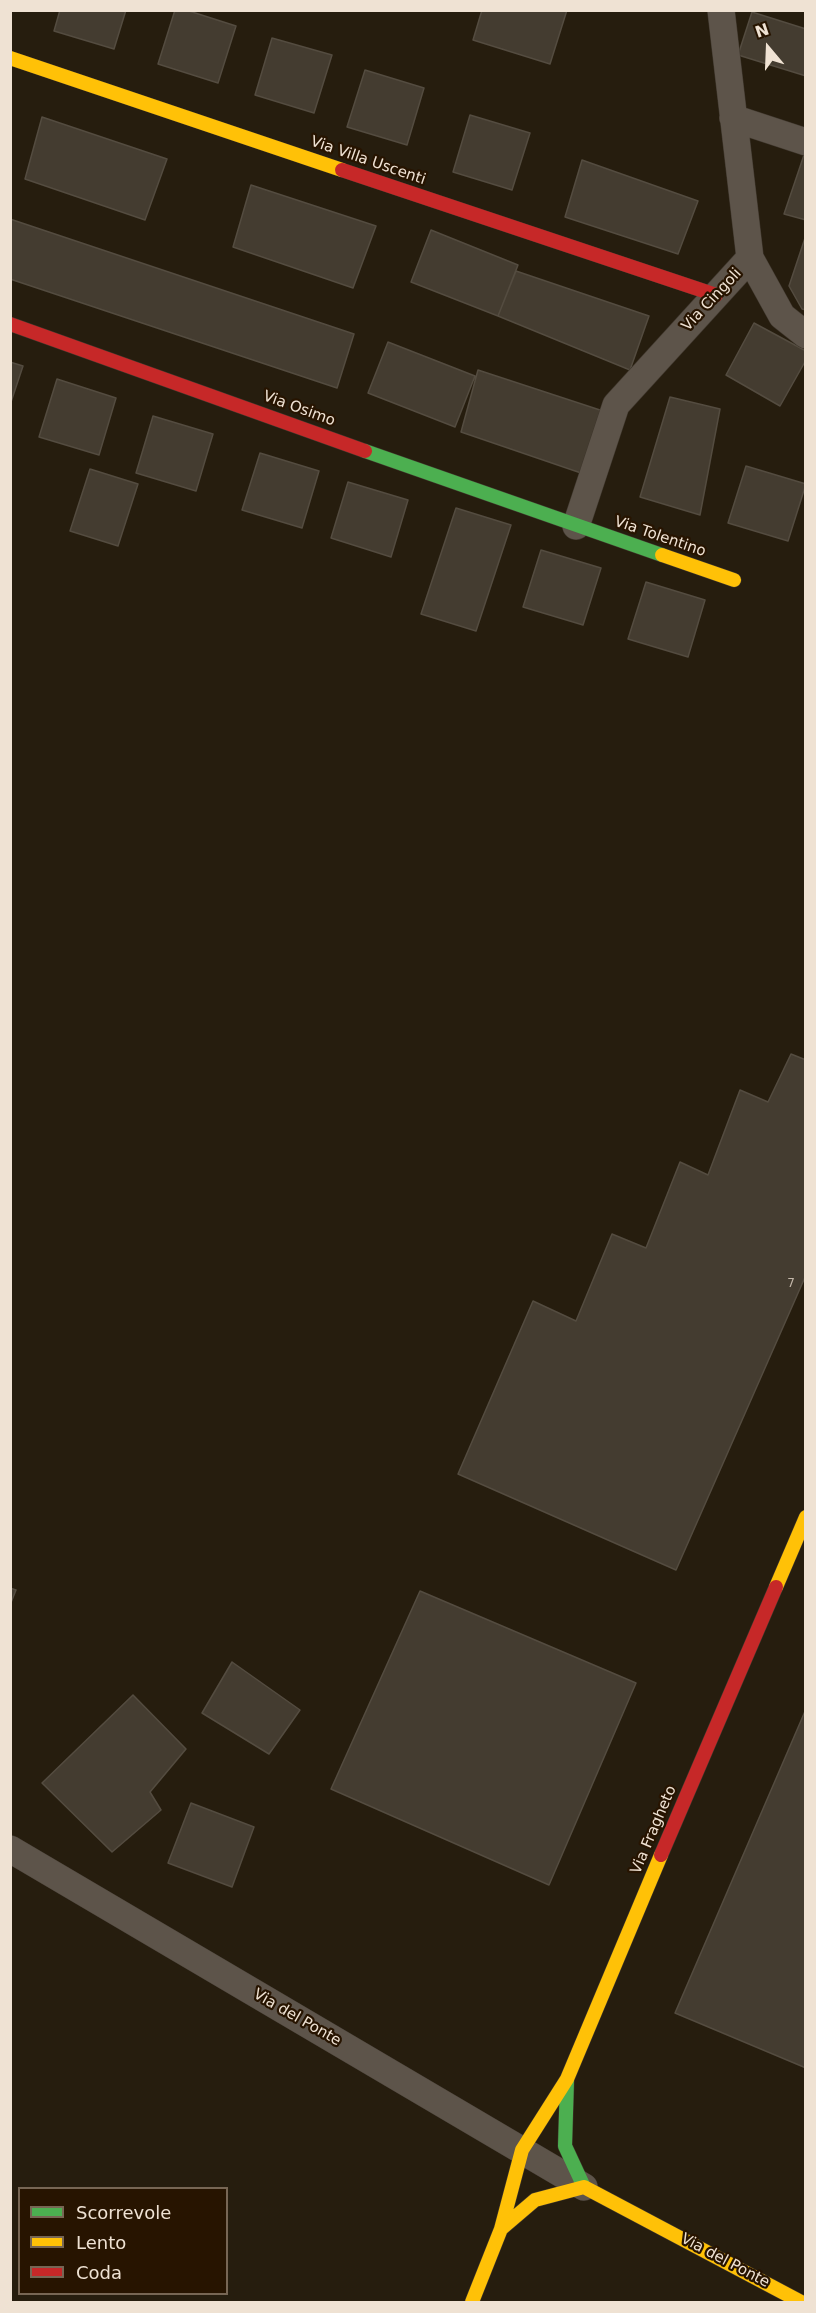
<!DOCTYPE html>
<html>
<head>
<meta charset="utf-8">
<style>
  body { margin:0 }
  #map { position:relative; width:816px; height:2313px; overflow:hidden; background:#261d0e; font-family:"DejaVu Sans",sans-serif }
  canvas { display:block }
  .frame { position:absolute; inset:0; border:12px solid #efe2d3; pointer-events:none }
  .legend { position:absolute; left:18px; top:2187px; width:210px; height:108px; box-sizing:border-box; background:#271400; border:2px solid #776654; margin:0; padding:8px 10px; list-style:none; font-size:18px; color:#efe2d3 }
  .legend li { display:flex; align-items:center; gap:12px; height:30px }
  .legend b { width:30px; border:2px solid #776654 }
  .north { position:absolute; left:738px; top:18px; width:60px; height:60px; -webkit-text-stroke:4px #271400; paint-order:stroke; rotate:341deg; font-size:16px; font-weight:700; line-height:24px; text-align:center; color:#efe2d3 }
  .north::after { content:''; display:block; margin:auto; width:21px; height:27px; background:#efe2d3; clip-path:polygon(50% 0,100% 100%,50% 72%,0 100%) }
</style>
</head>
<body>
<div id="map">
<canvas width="816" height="2313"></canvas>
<div class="frame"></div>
<ul class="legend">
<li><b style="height:8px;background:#4caf50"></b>Scorrevole</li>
<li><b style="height:8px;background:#ffc107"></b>Lento</li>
<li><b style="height:8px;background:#c62828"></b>Coda</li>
</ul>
<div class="north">N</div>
</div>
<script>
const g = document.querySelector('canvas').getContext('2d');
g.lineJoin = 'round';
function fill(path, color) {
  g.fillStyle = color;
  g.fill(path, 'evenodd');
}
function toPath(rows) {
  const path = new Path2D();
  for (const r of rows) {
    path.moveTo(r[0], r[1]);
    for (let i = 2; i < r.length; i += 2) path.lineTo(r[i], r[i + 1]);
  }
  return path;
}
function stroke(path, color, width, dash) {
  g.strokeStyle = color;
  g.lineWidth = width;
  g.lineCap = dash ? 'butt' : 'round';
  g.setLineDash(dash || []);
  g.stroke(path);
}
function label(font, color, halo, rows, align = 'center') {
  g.font = font + ' "DejaVu Sans",sans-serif';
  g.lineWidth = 4.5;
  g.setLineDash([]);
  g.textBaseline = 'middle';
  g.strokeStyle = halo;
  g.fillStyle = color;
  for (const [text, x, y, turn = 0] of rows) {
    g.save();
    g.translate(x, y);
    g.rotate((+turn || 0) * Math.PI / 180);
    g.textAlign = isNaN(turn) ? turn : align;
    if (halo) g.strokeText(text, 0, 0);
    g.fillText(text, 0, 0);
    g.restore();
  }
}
const building = toPath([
  [60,10,126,10,114,49,54,31,60,10],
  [175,10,186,10,236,26,218,83,158,64,175,10],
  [482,10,567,10,550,64,473,40,482,10],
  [752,12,806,29,806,76,738,55,752,12],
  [272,38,332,55,314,113,255,95,272,38],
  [365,70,424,88,407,145,347,127,365,70],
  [470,115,530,133,512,190,453,172,470,115],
  [42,117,167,159,145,220,25,179,42,117],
  [806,149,806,220,784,214,806,149],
  [582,160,698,201,678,254,565,217,582,160],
  [251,185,376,226,353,288,233,247,251,185],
  [10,219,354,334,337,388,10,279,10,219],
  [431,230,518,265,498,316,411,282,431,230],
  [806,235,806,310,802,309,789,286,806,235],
  [516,271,649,316,630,370,498,316,516,271],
  [754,323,806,351,806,360,780,406,726,375,754,323],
  [388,342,475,376,455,427,368,393,388,342],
  [10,362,23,366,10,405,10,362],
  [478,370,603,411,581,473,461,432,478,370],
  [57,379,116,398,99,455,39,437,57,379],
  [670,397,720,409,700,515,640,497,670,397],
  [153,416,213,434,196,491,136,473,153,416],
  [260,453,319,471,302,528,242,510,260,453],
  [746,466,806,484,788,541,728,523,746,466],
  [90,469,138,484,118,546,70,531,90,469],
  [348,482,408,500,391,557,331,538,348,482],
  [456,508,511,525,476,631,421,614,456,508],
  [541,550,601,568,583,625,523,607,541,550],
  [646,582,705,600,688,657,628,639,646,582],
  [791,1054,806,1060,806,1275,676,1570,458,1474,533,1301,576,1321,612,1234,646,1248,680,1162,708,1175,740,1090,768,1102,791,1054],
  [10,1588,16,1590,10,1605,10,1588],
  [420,1591,636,1683,549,1885,331,1789,420,1591],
  [232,1662,300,1710,269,1754,202,1713,232,1662],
  [133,1695,186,1749,150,1792,161,1810,112,1852,42,1783,133,1695],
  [806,1709,806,2068,675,2013,806,1709],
  [191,1803,254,1827,232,1887,168,1863,191,1803]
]);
fill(building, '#443c30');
stroke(building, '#544c40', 1.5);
const street = toPath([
  [733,118,806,142],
  [750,258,782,316,806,335],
  [576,526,616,405,750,258,721,10],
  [10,1849,584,2187]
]);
const fast = toPath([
  [365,451,662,555],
  [567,2081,565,2146,584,2187]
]);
const slow = toPath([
  [10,58,342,170],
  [662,555,734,580],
  [776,1587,806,1517],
  [501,2229,535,2200,584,2187,801,2302],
  [472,2302,501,2229,522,2150,567,2079,661,1855]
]);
const jam = toPath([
  [342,170,716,295],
  [10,324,365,451],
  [661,1855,776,1587]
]);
stroke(street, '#40382e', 28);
stroke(fast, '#40382e', 15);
stroke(slow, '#40382e', 15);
stroke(jam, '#40382e', 15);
stroke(street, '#5d544a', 27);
stroke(fast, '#4caf50', 14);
stroke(slow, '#ffc107', 14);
stroke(jam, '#c62828', 14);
label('12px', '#c4b8aa', null, [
  ["7",791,1284]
]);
label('15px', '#efe2d3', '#271400', [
  ["Via Villa Uscenti",368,161,19],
  ["Via Cingoli",712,300,-47],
  ["Via Osimo",299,409,20],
  ["Via Tolentino",660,537,19],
  ["Via Fragheto",654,1830,-67],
  ["Via del Ponte",297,2018,30],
  ["Via del Ponte",725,2261,28]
]);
</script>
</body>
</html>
